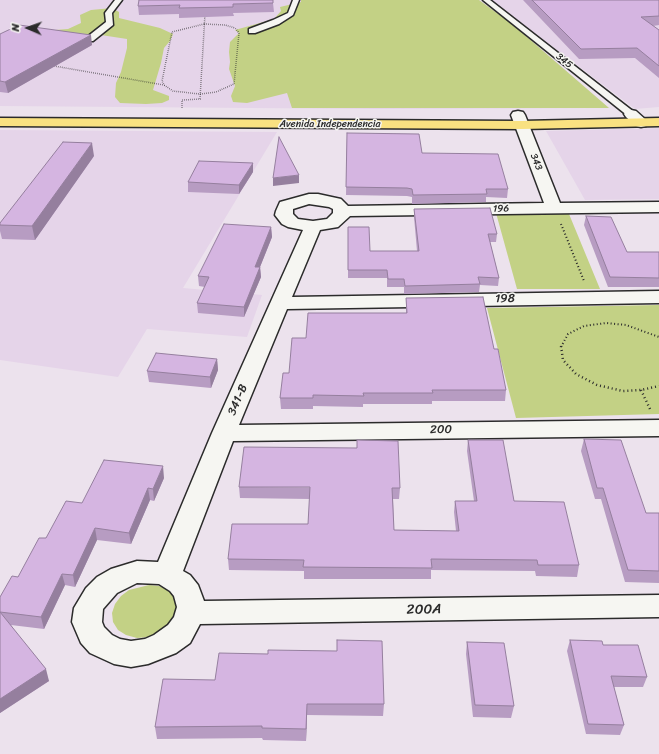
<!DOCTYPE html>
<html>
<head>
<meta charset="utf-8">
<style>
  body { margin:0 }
  #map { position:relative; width:659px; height:754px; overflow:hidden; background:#ece2ed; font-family:Sriracha,sans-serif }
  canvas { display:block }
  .north { position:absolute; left:8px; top:8px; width:40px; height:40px; -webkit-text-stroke:3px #f6f6f2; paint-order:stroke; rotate:272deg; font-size:11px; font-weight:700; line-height:16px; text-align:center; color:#2b2b2b }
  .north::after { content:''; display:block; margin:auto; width:14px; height:18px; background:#2b2b2b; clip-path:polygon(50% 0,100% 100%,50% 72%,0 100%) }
</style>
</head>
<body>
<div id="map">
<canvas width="659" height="754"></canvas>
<div class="north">N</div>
</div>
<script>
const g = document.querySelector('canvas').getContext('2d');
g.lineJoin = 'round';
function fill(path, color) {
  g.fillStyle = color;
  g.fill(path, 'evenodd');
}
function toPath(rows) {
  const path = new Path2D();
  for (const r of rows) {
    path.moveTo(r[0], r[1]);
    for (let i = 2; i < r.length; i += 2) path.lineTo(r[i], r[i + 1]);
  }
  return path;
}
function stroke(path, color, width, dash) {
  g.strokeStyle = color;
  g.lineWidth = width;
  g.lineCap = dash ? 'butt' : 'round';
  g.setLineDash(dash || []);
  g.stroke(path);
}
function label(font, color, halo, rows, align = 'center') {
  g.font = font + ' Sriracha,sans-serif';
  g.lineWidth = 3;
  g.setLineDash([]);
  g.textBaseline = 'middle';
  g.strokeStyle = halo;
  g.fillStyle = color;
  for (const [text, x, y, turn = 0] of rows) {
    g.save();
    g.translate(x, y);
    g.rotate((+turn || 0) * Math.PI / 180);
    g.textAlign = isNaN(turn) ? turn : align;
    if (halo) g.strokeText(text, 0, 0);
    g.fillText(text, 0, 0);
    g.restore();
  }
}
fill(toPath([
  [0,0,479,0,512,24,609,108,378,109,0,106],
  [491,0,659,0,659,107,635,109],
  [659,128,659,199,585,200,546,131],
  [0,130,277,132,183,288,262,295,247,337,147,329,118,377,0,360]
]), '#e5d4e9');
fill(toPath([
  [301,0,479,0,512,24,609,108,292,108,287,93,247,103,233,102,231,96,235,86,229,69,230,62,229,52,230,42,239,33,235,30,274,19,281,11,280,7,301,2],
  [112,8,119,12,119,18,160,28,173,34,170,41,164,48,161,63,153,90,169,96,169,100,162,103,146,104,120,103,115,97,116,83,121,72,127,48,127,39,101,35,42,31,68,29,81,23,80,15,91,10],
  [496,213,569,214,600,289,517,289],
  [659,305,659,414,516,418,487,308],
  [149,585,159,586,168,590,175,595,178,602,175,619,160,633,149,637,137,638,126,635,118,630,113,622,112,613,115,604,121,596,129,590]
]), '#c3d185');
const lane = toPath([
  [115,0,122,0,112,13,113,25,93,41,87,41,87,37,106,22,105,13,115,0],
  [293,0,299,0,293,15,279,24,255,33,249,33,249,29,273,20,288,13,293,0],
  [483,0,490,0,634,112,635,114,634,116,628,116,483,0]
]);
const street = toPath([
  [631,110,636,111,646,120,648,123,646,126,641,127,636,126,626,117,624,114,626,111,631,110],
  [518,111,523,112,525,115,560,203,659,202,659,212,350,216,338,227,320,230,292,297,659,291,659,303,287,309,239,425,659,420,659,436,233,441,183,571,190,575,198,585,204,601,659,595,659,617,200,624,190,643,176,653,148,664,131,667,114,664,90,653,81,643,72,622,74,608,86,588,97,577,111,569,137,561,158,562,212,433,303,230,288,227,282,224,275,215,276,211,280,202,309,194,318,194,341,199,348,206,544,203,511,115,513,112,518,111],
  [309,204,329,207,333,209,333,213,327,219,313,221,298,219,293,214,293,209,309,204],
  [137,583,159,584,170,591,174,596,177,607,174,617,168,625,154,635,145,639,131,641,120,639,112,635,104,627,102,622,103,609,117,593,137,583]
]);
const primary = toPath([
  [0,118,522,121,659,118,659,126,522,129,0,126,0,118]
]);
stroke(lane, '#2b2b2b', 3);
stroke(street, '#2b2b2b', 3);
stroke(primary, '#2b2b2b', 3);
stroke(toPath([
  [204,24,225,25,235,28,239,33,234,84,216,92,200,94,173,91,164,85,162,81,172,32,204,24],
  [54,66,164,85],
  [182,108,182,100,200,99,205,14]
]), '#2b2b2b', 1.5, [0.5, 1.5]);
stroke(toPath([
  [561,224,584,281],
  [561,347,568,334,584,326,606,323,626,325,659,337]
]), '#2b2b2b', 2, [1, 2.5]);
stroke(toPath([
  [561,346,563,360,576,374,597,385,623,391,641,390,659,386],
  [641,390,650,409]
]), '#2b2b2b', 2.5, [1, 3]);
fill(lane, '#f6f6f2');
fill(street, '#f6f6f2');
fill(primary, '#f9e181');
fill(toPath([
  [523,0,659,0,659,25,653,26,659,30,659,78,635,58,579,59],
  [273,3,274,12,233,13,234,16,179,18,179,14,139,15,138,6],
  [0,34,92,45,8,93,0,92],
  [347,133,422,153,508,189,507,198,486,197,486,202,412,204,412,197,407,196,346,195],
  [94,156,35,240,2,239,0,231,0,223],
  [253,172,239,194,188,192,188,182],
  [414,209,497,234,496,242,490,242,499,278,498,286,480,285,479,292,404,294,404,287,387,287,387,278,348,278,348,227,370,251,417,251,414,217],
  [586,216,627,252,659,252,659,287,608,287,584,225],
  [271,227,272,237,260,267,261,277,244,317,198,313,197,303,205,287,199,286,198,276],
  [406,298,494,349,506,390,505,401,432,401,432,404,363,404,363,407,313,406,313,409,281,409,280,398,289,373,306,338,406,313],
  [217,359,218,370,211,388,149,382,147,371],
  [584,439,646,513,659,513,659,583,625,582,601,499,595,499,581,451],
  [468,440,514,501,579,565,577,577,536,576,535,571,431,570,431,579,304,579,304,571,229,570,228,559,308,524,310,499,240,498,239,487,400,488,399,499,393,499,394,530,456,531,454,512,455,501,474,501,467,451],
  [164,478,154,501,150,500,131,544,97,540,75,587,65,585,44,629,11,625,49,681,0,713,0,597,18,577,46,538,82,503],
  [570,640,603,645,647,677,643,687,614,687,624,725,620,735,586,734,567,651],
  [467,642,514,706,511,718,473,717,466,654],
  [215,680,384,704,383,716,307,715,306,741,263,740,262,738,157,739,155,727]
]), '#b79cc2');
fill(toPath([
  [91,35,92,45,8,93,5,82],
  [92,143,94,156,35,240,32,226],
  [253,163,253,172,239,194,239,185],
  [299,175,299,183,273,186,273,178],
  [271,227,272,237,256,277,255,267],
  [260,267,261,277,244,317,244,307],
  [217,359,218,370,211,388,210,377],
  [163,466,164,478,154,501,153,489],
  [148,488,150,500,131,544,129,533],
  [95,528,97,540,75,587,73,575],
  [62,574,65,585,44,629,41,617],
  [46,669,49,681,0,713,0,699],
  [307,704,307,715,306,741,306,729]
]), '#957f9e');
const building = toPath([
  [139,0,273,0,273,3,233,4,233,7,179,8,180,5,138,6,139,0],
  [532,0,659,0,659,16,641,17,659,30,659,66,637,48,581,49,532,0],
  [19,25,91,35,5,82,0,81,0,34,19,25],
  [347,133,419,134,422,153,498,154,508,189,486,189,487,194,413,195,412,189,407,188,346,187,347,133],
  [279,137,299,175,273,178,279,137],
  [63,142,92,143,32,226,0,225,0,223,63,142],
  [199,161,253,163,239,185,188,182,199,161],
  [490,208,497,234,488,234,499,278,478,277,480,284,405,286,404,279,388,279,387,270,348,270,348,227,369,227,370,251,419,251,414,209,490,208],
  [586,216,611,217,627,252,659,252,659,278,610,277,586,216],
  [224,224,271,227,255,267,260,267,244,307,197,303,209,277,198,276,224,224],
  [483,297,494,349,498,349,506,390,432,390,433,393,363,393,364,396,313,395,313,398,280,398,283,373,289,373,292,338,306,338,308,313,407,313,406,298,483,297],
  [156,353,217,359,210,377,147,371,156,353],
  [584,439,621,440,646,513,659,513,659,571,628,570,603,488,597,488,584,439],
  [357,440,398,441,400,488,392,488,394,530,459,531,455,501,477,501,468,440,503,440,514,501,564,502,579,565,538,565,537,560,431,559,432,568,303,567,304,560,228,559,232,524,308,524,310,487,239,487,244,447,357,448,357,440],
  [104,460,163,466,153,489,148,488,129,533,95,528,73,575,62,574,41,617,0,612,46,669,0,699,0,597,12,576,18,577,39,538,46,538,66,501,82,503,104,460],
  [337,640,382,641,384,704,307,704,306,729,262,728,262,726,155,727,163,679,215,680,219,653,268,654,268,650,337,651,337,640],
  [570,640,602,641,603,645,638,645,647,677,611,676,624,725,588,724,570,640],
  [467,642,504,643,514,706,475,705,467,642]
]);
fill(building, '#d5b5e1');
stroke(building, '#957f9e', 1);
label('10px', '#2b2b2b', '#f6f6f2', [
  ["345",564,61,38],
  ["Avenida Independencia",330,124],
  ["343",536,162,68],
  ["196",501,209,-1]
]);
label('12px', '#2b2b2b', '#f6f6f2', [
  ["198",505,299,-1],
  ["341-B",238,400,-67],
  ["200",441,430,-1]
]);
label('14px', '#2b2b2b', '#f6f6f2', [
  ["200A",424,610,-1]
]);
</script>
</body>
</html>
